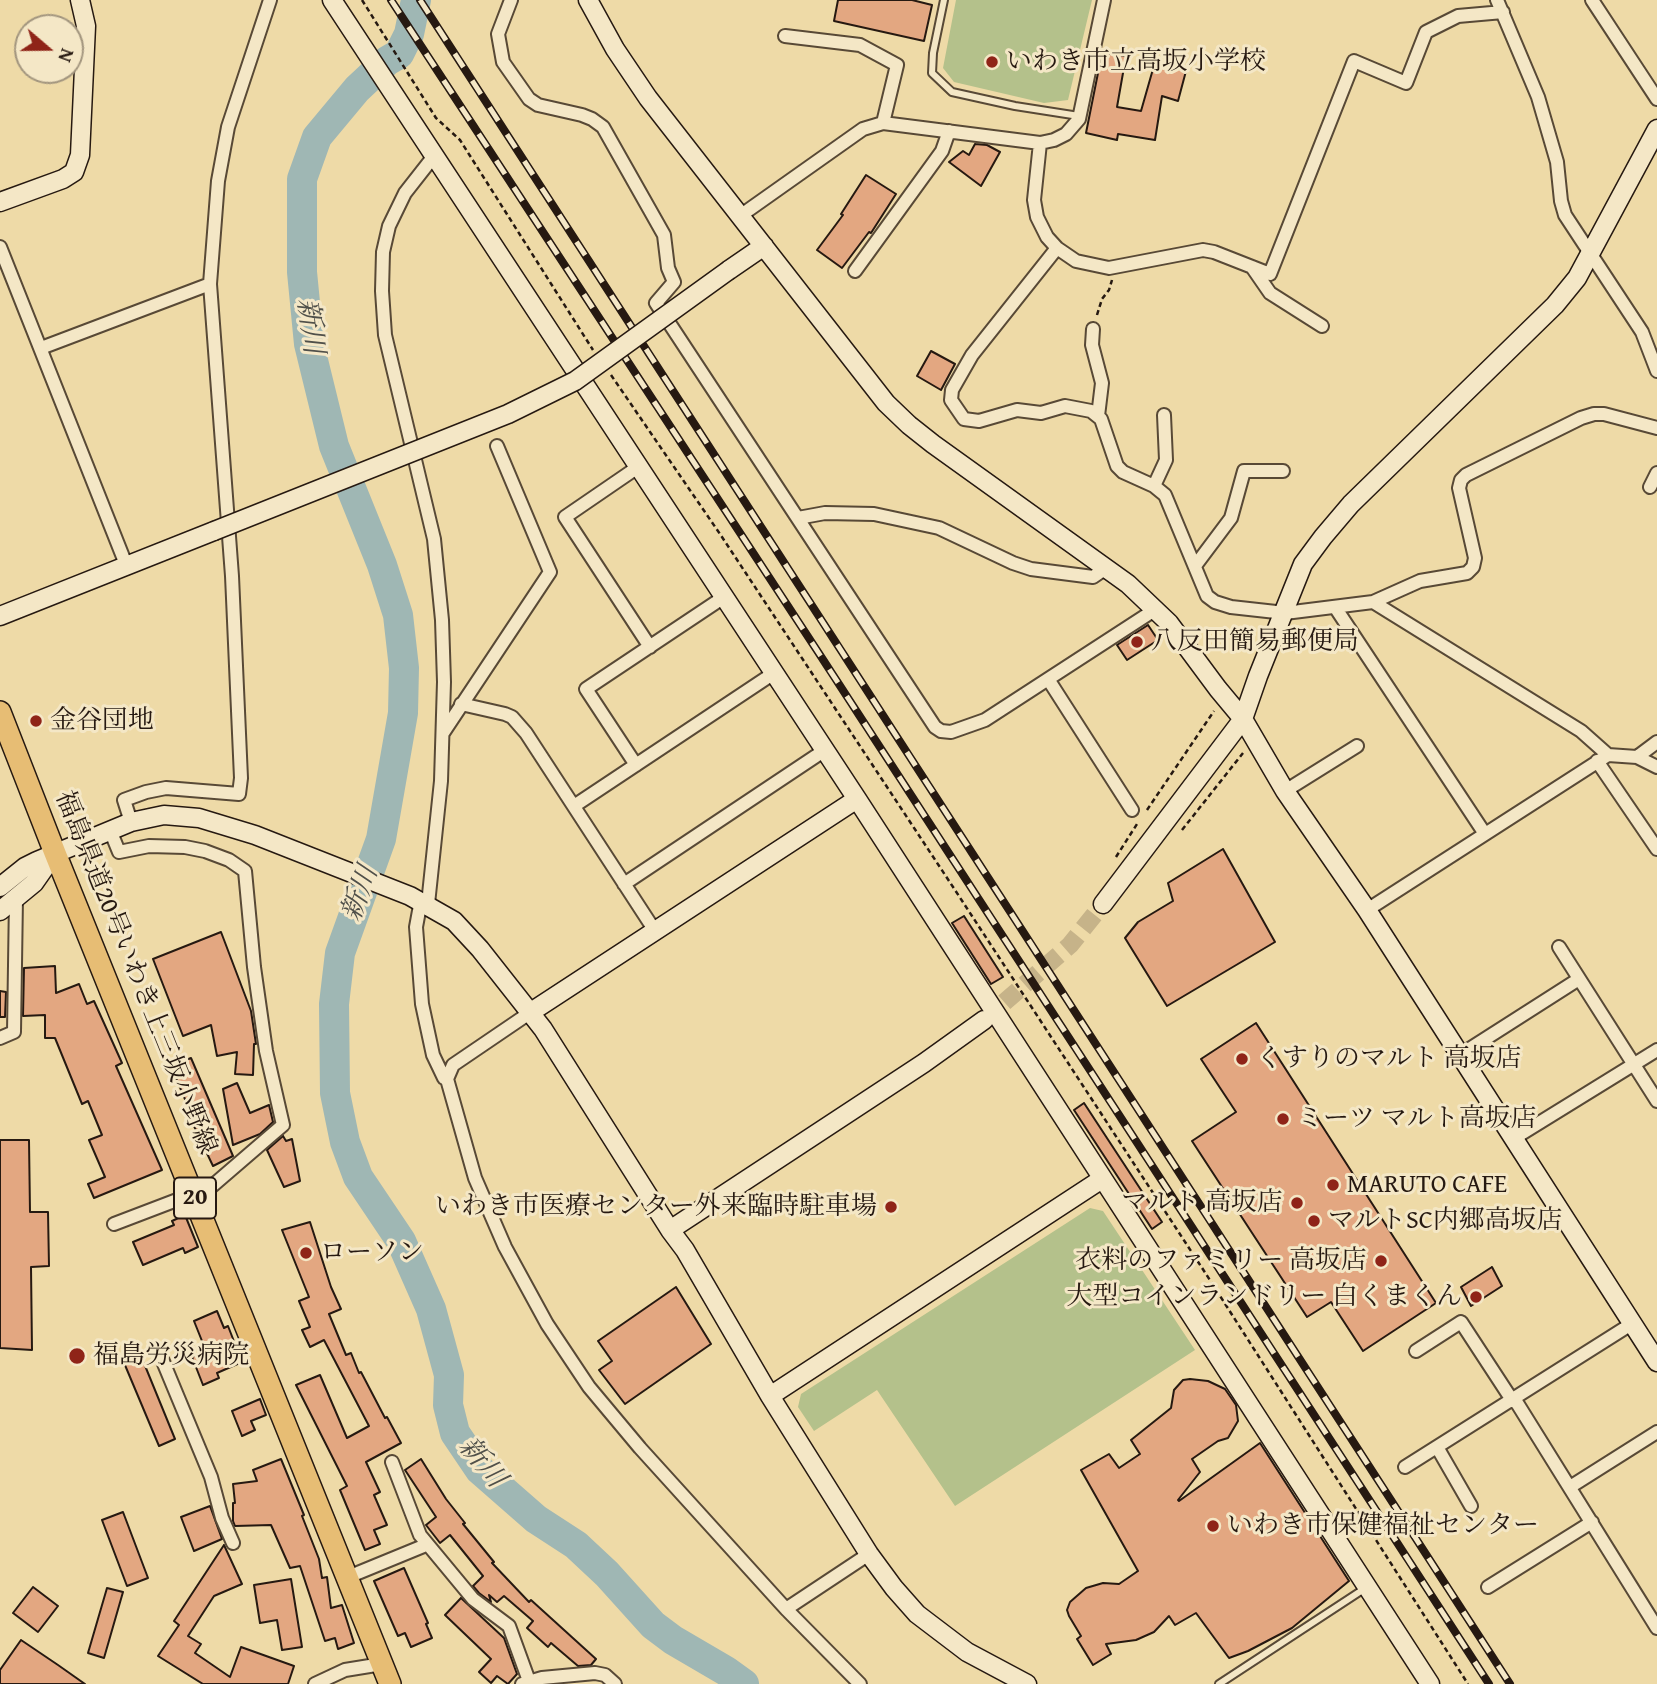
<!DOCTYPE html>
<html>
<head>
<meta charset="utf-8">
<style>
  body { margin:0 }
  #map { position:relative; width:1657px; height:1684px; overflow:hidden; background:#eedaa7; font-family:"Gentium Book Plus",serif }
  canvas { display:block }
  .north { position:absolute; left:14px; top:14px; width:70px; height:70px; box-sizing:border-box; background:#f4e7c6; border:2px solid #a2957e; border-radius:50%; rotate:110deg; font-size:19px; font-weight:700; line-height:28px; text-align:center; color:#261911 }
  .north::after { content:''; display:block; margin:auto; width:24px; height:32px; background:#8f2418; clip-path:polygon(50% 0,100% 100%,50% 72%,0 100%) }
</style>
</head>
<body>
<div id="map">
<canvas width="1657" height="1684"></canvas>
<div class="north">N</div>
</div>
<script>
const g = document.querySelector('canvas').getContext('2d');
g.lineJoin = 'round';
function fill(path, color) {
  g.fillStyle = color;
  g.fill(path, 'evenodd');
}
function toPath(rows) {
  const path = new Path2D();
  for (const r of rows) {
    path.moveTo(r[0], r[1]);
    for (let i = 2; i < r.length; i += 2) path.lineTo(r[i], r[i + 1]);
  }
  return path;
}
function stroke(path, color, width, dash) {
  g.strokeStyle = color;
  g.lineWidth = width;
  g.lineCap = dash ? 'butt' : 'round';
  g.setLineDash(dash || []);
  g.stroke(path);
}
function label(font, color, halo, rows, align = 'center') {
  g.font = font + ' "Gentium Book Plus","Noto Serif JP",serif';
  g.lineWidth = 6;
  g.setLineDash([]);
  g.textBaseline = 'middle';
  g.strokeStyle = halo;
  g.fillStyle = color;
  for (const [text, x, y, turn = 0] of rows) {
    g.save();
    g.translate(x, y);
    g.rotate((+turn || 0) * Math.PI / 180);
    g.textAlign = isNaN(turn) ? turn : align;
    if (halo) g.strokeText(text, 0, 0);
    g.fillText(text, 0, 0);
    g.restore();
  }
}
fill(toPath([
  [956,0,1092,0,1068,100,1044,103,954,82,943,68],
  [1090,1208,1103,1211,1195,1350,955,1506,877,1390,814,1431,798,1407,801,1394]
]), '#b4c18b');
stroke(toPath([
  [416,0,409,34,399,54,387,61,357,89,317,137,302,179,302,272,309,344,334,446,382,565,398,615,404,668,403,713,381,839,340,953,334,1004,335,1093,345,1142,358,1177,401,1241,431,1309,449,1375,448,1405,455,1433,480,1470,536,1519,576,1545,607,1574,653,1625,673,1640,726,1671,744,1684]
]), '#9fb7b4', 30);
const building = toPath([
  [838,0,912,0,932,5,924,41,834,21,838,0],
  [1102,53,1126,56,1117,107,1141,111,1155,62,1186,71,1178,101,1162,96,1155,140,1118,134,1117,140,1086,133,1102,53],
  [975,144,987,145,1000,152,981,186,949,162,963,151,969,155,975,144],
  [866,175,896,194,871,233,869,232,842,268,817,250,843,215,841,214,866,175],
  [931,351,955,364,941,390,917,376,931,351],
  [1148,625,1158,640,1127,660,1117,645,1148,625],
  [1223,849,1275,942,1167,1006,1125,938,1138,922,1173,901,1168,883,1223,849],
  [964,916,1003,977,991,984,952,923,964,916],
  [221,932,251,1011,256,1044,254,1044,253,1075,235,1074,237,1052,217,1056,211,1025,183,1036,153,959,221,932],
  [55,966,56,993,79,984,87,1004,94,1001,122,1063,116,1066,162,1170,94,1198,88,1184,105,1177,89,1140,102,1135,88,1101,82,1104,55,1038,45,1038,45,1015,23,1016,24,968,55,966],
  [0,991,6,992,5,1017,0,1017,0,991],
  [1256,1023,1436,1303,1363,1351,1331,1302,1307,1317,1192,1141,1236,1112,1201,1059,1256,1023],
  [191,1058,233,1156,213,1166,193,1124,195,1123,171,1066,191,1058],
  [237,1083,250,1113,269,1105,273,1122,260,1134,233,1145,223,1089,237,1083],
  [1084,1103,1162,1222,1152,1229,1074,1110,1084,1103],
  [283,1136,286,1141,292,1139,300,1181,284,1187,267,1150,283,1136],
  [0,1140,29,1140,30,1212,48,1212,49,1266,31,1267,32,1350,0,1348,0,1140],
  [185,1215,198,1247,185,1253,183,1248,143,1265,133,1242,174,1225,172,1221,185,1215],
  [310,1222,331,1287,341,1309,329,1314,346,1355,351,1353,359,1373,361,1372,385,1418,387,1417,401,1443,366,1462,380,1492,374,1495,387,1525,374,1530,380,1544,365,1550,340,1490,347,1486,296,1385,320,1375,347,1438,369,1426,324,1340,310,1347,302,1330,310,1327,299,1301,309,1297,282,1230,310,1222],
  [1492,1267,1502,1286,1471,1306,1461,1287,1492,1267],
  [676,1287,711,1344,625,1404,599,1370,612,1361,598,1341,676,1287],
  [217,1311,224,1328,228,1326,242,1362,217,1373,219,1378,203,1385,192,1357,206,1351,194,1321,217,1311],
  [139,1351,175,1439,159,1446,122,1358,139,1351],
  [1190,1379,1208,1381,1225,1389,1236,1405,1238,1421,1228,1438,1218,1441,1192,1459,1200,1472,1178,1500,1179,1501,1260,1443,1349,1581,1292,1628,1248,1651,1229,1658,1196,1613,1175,1625,1169,1616,1154,1632,1136,1640,1106,1644,1111,1654,1093,1665,1077,1639,1081,1636,1069,1616,1067,1610,1070,1602,1086,1588,1103,1583,1119,1584,1138,1571,1081,1470,1109,1454,1119,1468,1140,1454,1131,1440,1171,1408,1174,1390,1183,1380,1190,1379],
  [260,1399,266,1415,251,1421,255,1430,242,1436,232,1411,260,1399],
  [281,1459,304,1515,302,1516,319,1559,322,1578,327,1577,331,1608,342,1605,354,1643,338,1649,335,1638,325,1641,300,1566,290,1568,271,1525,235,1526,233,1521,233,1503,235,1503,233,1484,257,1481,253,1470,281,1459],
  [421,1459,446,1499,465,1523,463,1524,494,1562,492,1563,529,1602,531,1600,596,1659,591,1665,578,1666,551,1643,548,1647,527,1628,533,1621,504,1596,497,1602,489,1595,491,1602,479,1593,473,1586,483,1576,450,1535,440,1543,426,1525,436,1517,405,1470,421,1459],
  [210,1506,222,1539,194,1551,181,1517,210,1506],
  [123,1512,148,1578,127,1586,102,1520,123,1512],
  [224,1545,242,1584,214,1596,188,1636,201,1644,195,1653,230,1677,241,1647,294,1666,288,1684,203,1684,158,1656,179,1625,174,1621,224,1545],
  [404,1568,428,1623,426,1624,432,1638,411,1647,405,1633,398,1636,374,1581,404,1568],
  [291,1579,302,1647,282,1650,277,1620,260,1623,254,1585,291,1579],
  [33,1587,58,1606,38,1632,13,1613,33,1587],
  [107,1588,123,1592,104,1658,88,1653,107,1588],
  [461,1598,504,1638,517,1674,508,1684,497,1676,491,1683,479,1672,491,1659,445,1615,461,1598],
  [21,1640,58,1665,85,1684,0,1684,0,1670,21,1640]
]);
fill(building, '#e3a781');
stroke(building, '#261911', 2);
stroke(toPath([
  [984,1020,1070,945,1103,904]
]), '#c6b389', 18, [18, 9]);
const lane = toPath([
  [944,0,933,53,932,73,952,92,1015,106,1079,116],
  [1219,1684,1367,1587]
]);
const street = toPath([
  [511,0,498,34,503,62,529,99,538,105,582,115,592,119,603,127,664,235,668,268,674,282,656,303,935,727,941,731,951,732,985,720,1156,609],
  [1497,0,1538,97,1557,162,1561,201,1565,215,1642,332,1657,371],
  [1592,0,1657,99],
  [785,36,860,45,897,65,883,123],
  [1040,143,1034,200,1037,217,1047,237,1057,248,1076,261,1109,268,1203,250,1214,252,1270,274,1354,61,1406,83,1426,32,1458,16,1503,12],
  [740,216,863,129,883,123,1040,143,1054,140,1066,134,1079,119,1104,0],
  [0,247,127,567],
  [1057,248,972,355,952,390,951,400,964,419,979,421,1017,410,1041,413,1065,406,1091,411,1101,419,1117,466,1123,472,1154,486,1165,495,1207,596,1215,602,1231,607,1285,613,1373,602,1581,731,1608,755,1367,910],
  [1252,267,1270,293,1322,326],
  [855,271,942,151,949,131],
  [1093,329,1092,345,1102,383,1098,416],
  [41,348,210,284],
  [638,467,565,517,650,647],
  [1154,486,1166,460,1164,415],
  [1650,487,1657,473],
  [798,518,825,513,874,514,939,528,1013,563,1031,569,1093,577,1106,568],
  [1195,566,1231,518,1244,471,1283,471],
  [1373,602,1420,581,1467,573,1473,567,1475,558,1459,488,1461,480,1466,475,1581,418,1594,414,1604,414,1657,428],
  [1335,607,1485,834],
  [1048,679,1132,810],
  [461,704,505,714,512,717,526,733,655,931],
  [443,733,550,572,497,446],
  [1608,755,1637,757,1657,742],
  [1637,757,1657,767],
  [1597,761,1657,849],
  [636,765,586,689,724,597],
  [1285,791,1357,746],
  [574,806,774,673],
  [131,822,124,800,146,792,166,788,239,794,241,778,232,576,210,284,218,181,228,127,270,0],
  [110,830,119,852,149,846,185,847,205,851,229,860,245,871,254,967,266,1051,283,1125,211,1187,114,1224],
  [624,884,825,750],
  [421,900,416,927,422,1004,433,1055,444,1078,447,1079],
  [428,904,441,781,444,682,442,620,434,539,385,335,382,291,383,252,389,226,405,193,434,156],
  [1559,947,1657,1101],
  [531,1012,453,1065,447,1079,475,1178,505,1247,547,1324,589,1387,640,1448,786,1609,860,1684],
  [0,1038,14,1032,16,898],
  [1460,1055,1579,979],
  [1513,1139,1657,1050],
  [1416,1351,1461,1322,1512,1400,1517,1403,1657,1628],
  [162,1359,211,1477,222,1518,233,1543],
  [1437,1447,1471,1506],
  [392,1462,420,1535,473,1599,509,1626,529,1681],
  [1405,1467,1633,1323],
  [1570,1487,1657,1432],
  [348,1577,426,1545],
  [1488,1587,1592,1522],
  [786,1609,869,1554],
  [315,1684,345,1670,382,1664],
  [522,1684,542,1678,595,1673,605,1675,615,1684]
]);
const secondary = toPath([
  [332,0,857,799,1430,1684],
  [588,0,615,49,648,98,886,403,909,425,933,444,1128,584,1169,623,1218,689,1243,719,1285,791,1367,910,1657,1362],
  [0,202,63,179,74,172,80,155,86,26,80,0],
  [729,270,764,246],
  [0,616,214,531],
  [0,887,25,867,37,861,131,822,164,815,199,818,255,835,410,896,454,921,480,949,543,1029,670,1230,685,1250,770,1396,869,1554,894,1588,917,1614,967,1652,1027,1684],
  [1103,904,1243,719,1258,676,1303,564,1323,537,1351,504,1555,305,1577,278,1657,129],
  [0,911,34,883,55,853],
  [531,1012,857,799],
  [670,1230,924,1063,984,1020],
  [770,1396,1102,1179]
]);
const primary = toPath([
  [0,712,55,853,390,1684]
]);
stroke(lane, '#584936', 10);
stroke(street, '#584936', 16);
stroke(secondary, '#261911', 21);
stroke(primary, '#261911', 24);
stroke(toPath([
  [362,0,436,118,460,140,593,350],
  [1097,315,1102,299,1109,290,1112,280],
  [611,375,720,534,955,890,1206,1274,1468,1684],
  [1147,810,1214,711],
  [1182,830,1243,753],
  [1116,857,1137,824]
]), '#261911', 2.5, [5, 3.5]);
stroke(lane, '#f4e7c6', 6);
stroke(street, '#f4e7c6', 12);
stroke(secondary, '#f4e7c6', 18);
stroke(primary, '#e7bd74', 21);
const rail = toPath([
  [391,0,820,655,1489,1684],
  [420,0,1510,1684]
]);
stroke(rail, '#261911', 8);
stroke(rail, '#f4e7c6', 5, [16]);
const secondaryBridge = toPath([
  [214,531,508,414,575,381,729,270]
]);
stroke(secondaryBridge, '#261911', 21, []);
stroke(secondaryBridge, '#f4e7c6', 18);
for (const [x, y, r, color] of [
  [992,62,7,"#8f2418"],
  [1137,642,7,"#8f2418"],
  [36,721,7,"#8f2418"],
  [1242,1059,7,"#8f2418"],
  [1283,1119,7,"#8f2418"],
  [1333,1185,7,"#8f2418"],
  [1297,1203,7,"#8f2418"],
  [891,1207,7,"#8f2418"],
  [1314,1221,7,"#8f2418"],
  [306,1253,7,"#8f2418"],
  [1381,1261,7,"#8f2418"],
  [1476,1297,7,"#8f2418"],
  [77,1356,9,"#8f2418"],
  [1213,1526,7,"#8f2418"]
]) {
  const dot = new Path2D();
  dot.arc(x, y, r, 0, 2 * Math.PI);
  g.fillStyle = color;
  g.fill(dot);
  stroke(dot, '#f4e7c6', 2.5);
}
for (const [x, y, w] of [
  [195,1198,42]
]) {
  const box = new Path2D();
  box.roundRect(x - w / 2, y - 20.5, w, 41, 5);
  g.fillStyle = '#f4e7c6';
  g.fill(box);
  stroke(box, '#261911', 2);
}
label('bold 24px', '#261911', null, [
  ["20",195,1198]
]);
label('26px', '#261911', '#f4e7c6', [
  ["いわき市立高坂小学校",1006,62],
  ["八反田簡易郵便局",1151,642],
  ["金谷団地",50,721],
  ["くすりのマルト 高坂店",1256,1059],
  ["ミーツ マルト高坂店",1297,1119],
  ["MARUTO CAFE",1347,1185],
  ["マルト 高坂店",1283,1203,"right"],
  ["いわき市医療センター外来臨時駐車場",877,1207,"right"],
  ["マルトSC内郷高坂店",1328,1221],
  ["ローソン",320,1253],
  ["衣料のファミリー 高坂店",1367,1261,"right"],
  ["大型コインランドリー 白くまくん",1462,1297,"right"],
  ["福島労災病院",93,1356],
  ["いわき市保健福祉センター",1227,1526]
], 'left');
label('26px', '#261911', '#f4e7c6', [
  ["福島県道20号いわき上三坂小野線",135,973,68]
]);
label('italic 28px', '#50504a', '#f4e7c6', [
  ["新川",309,326,82],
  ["新川",361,894,-70],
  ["新川",481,1463,50]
]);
</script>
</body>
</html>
